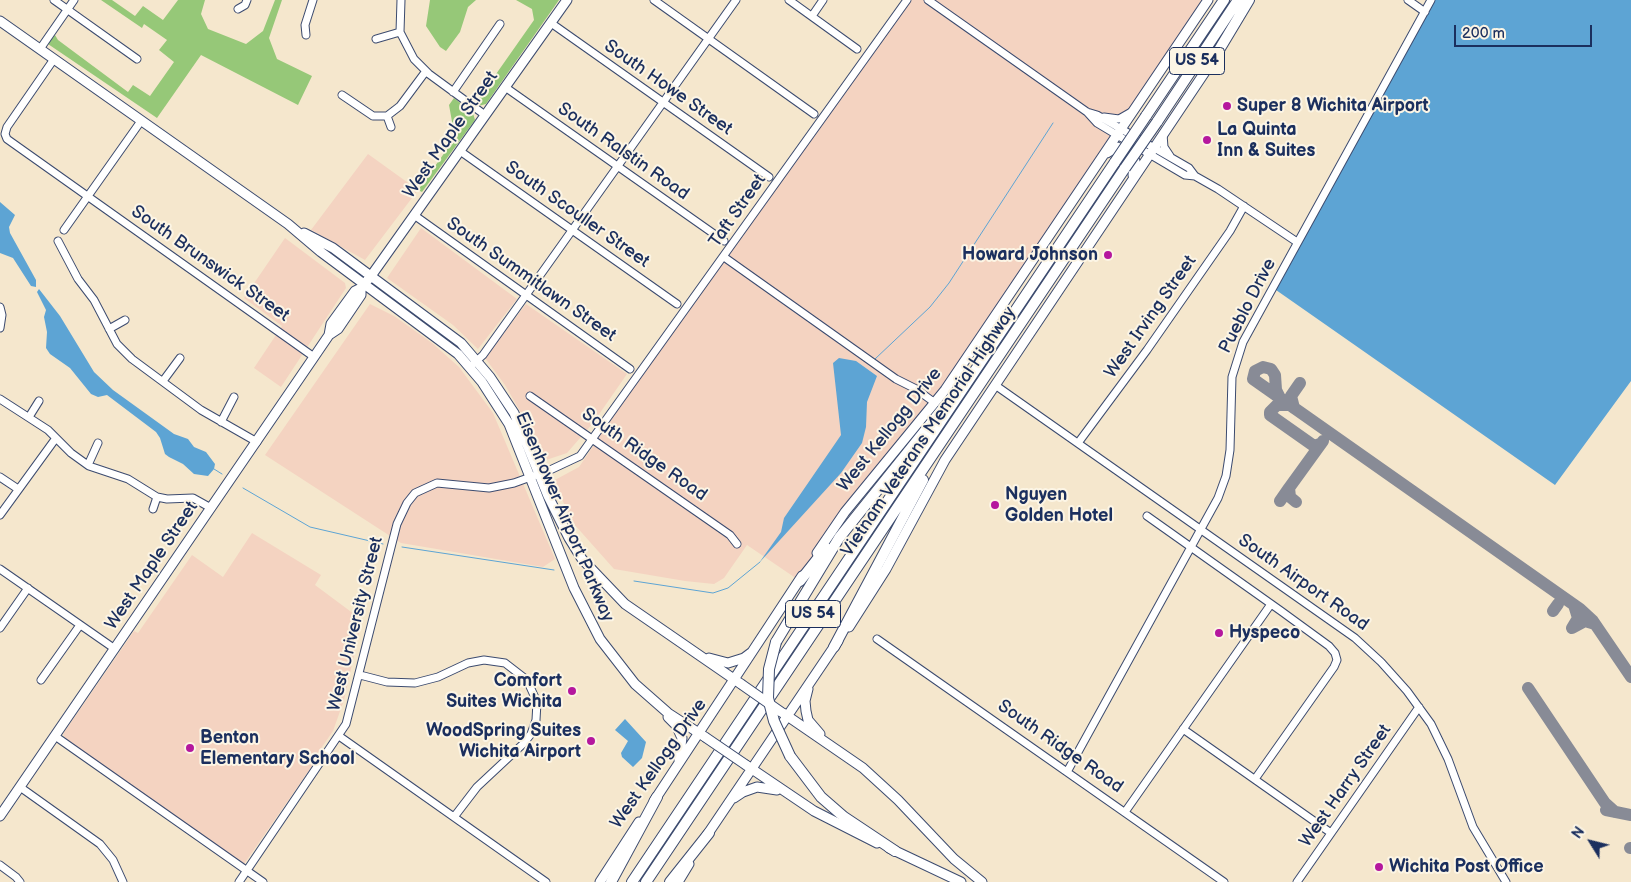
<!DOCTYPE html>
<html>
<head>
<meta charset="utf-8">
<style>
  body { margin:0 }
  #map { position:relative; width:1631px; height:882px; overflow:hidden; background:#f5e7cd; font-family:"Balsamiq Sans",sans-serif }
  canvas { display:block }
  .north { position:absolute; left:1566px; top:817px; width:50px; height:50px; -webkit-text-stroke:4px #fcf5e5; paint-order:stroke; rotate:306deg; font-size:14px; font-weight:700; line-height:20px; text-align:center; color:#1b2f5e }
  .north::after { content:''; display:block; margin:auto; width:18px; height:22px; background:#1b2f5e; clip-path:polygon(50% 0,100% 100%,50% 72%,0 100%) }
  .scale { position:absolute; left:1454px; top:25px; width:138px; height:22px; box-sizing:border-box; border:2px solid #1b2f5e; border-top:0; padding-left:6px; font-size:15px; line-height:18px; white-space:nowrap; color:#1b2f5e; -webkit-text-stroke:4px #fcf5e5; paint-order:stroke }
</style>
</head>
<body>
<div id="map">
<canvas width="1631" height="882"></canvas>
<div class="north">N</div>
<div class="scale">200 m</div>
</div>
<script>
const g = document.querySelector('canvas').getContext('2d');
g.lineJoin = 'round';
function fill(path, color) {
  g.fillStyle = color;
  g.fill(path, 'evenodd');
}
function toPath(rows) {
  const path = new Path2D();
  for (const r of rows) {
    path.moveTo(r[0], r[1]);
    for (let i = 2; i < r.length; i += 2) path.lineTo(r[i], r[i + 1]);
  }
  return path;
}
function stroke(path, color, width, dash) {
  g.strokeStyle = color;
  g.lineWidth = width;
  g.lineCap = dash ? 'butt' : 'round';
  g.setLineDash(dash || []);
  g.stroke(path);
}
function label(font, color, halo, rows, align = 'center') {
  g.font = font + ' "Balsamiq Sans",sans-serif';
  g.lineWidth = 4;
  g.setLineDash([]);
  g.textBaseline = 'middle';
  g.strokeStyle = halo;
  g.fillStyle = color;
  for (const [text, x, y, turn = 0] of rows) {
    g.save();
    g.translate(x, y);
    g.rotate((+turn || 0) * Math.PI / 180);
    g.textAlign = isNaN(turn) ? turn : align;
    if (halo) g.strokeText(text, 0, 0);
    g.fillText(text, 0, 0);
    g.restore();
  }
}
fill(toPath([
  [906,0,1208,0,945,390,864,488,800,581,747,545,724,578,714,584,685,581,614,569,574,524,553,481,579,467,596,442,592,439],
  [368,154,418,190,365,260,311,230],
  [421,228,517,299,478,349,453,325,387,278],
  [285,238,345,283,346,288,281,387,254,368,282,326,244,298],
  [370,304,394,316,432,343,459,367,493,413,555,559,543,567,401,543,265,455],
  [526,304,627,374,593,423,567,453,543,461,538,457,528,425,505,385,485,358],
  [252,533,321,575,315,585,362,620,344,700,333,731,315,757,317,759,244,864,65,738,63,734,134,631,138,633,192,555,223,577]
]), '#f4d3c1');
fill(toPath([
  [101,0,112,0,135,16,143,6,163,20,178,0,205,0,201,14,208,29,246,44,263,31,275,0,282,0,269,38,277,59,312,76,298,105,201,55,157,118,48,44,55,35,58,40,128,92,133,85,150,96,174,62,159,50,167,40,144,24,142,28],
  [430,0,476,0,468,7,460,32,446,51,440,47,426,26],
  [516,0,559,0,486,104,478,106,475,104,534,20,532,9],
  [454,98,473,113,475,120,422,192,418,190,455,138,449,105]
]), '#96c878');
fill(toPath([
  [1435,0,1631,0,1631,381,1555,485,1276,290],
  [0,202,15,215,9,227,10,233,36,280,36,287,31,286,13,258,0,253],
  [39,289,60,316,94,372,113,390,174,434,188,439,194,447,206,452,215,464,214,469,208,476,194,474,183,464,169,457,165,454,160,438,156,432,107,395,98,397,91,394,70,368,50,354,46,348,47,332,44,317,46,310,37,292],
  [839,358,856,361,877,376,867,402,866,427,862,443,841,473,759,563,781,532,784,518,841,435,833,363],
  [625,719,646,742,642,758,633,767,622,757,621,753,628,741,615,730]
]), '#5da4d4');
stroke(toPath([
  [875,359,930,307,949,283,1053,123],
  [214,469,222,474],
  [243,488,310,527,383,544],
  [402,547,554,570],
  [634,581,713,593,728,588,760,562]
]), '#5da4d4', 1);
stroke(toPath([
  [1280,398,1253,379,1255,371,1263,367,1271,369,1275,375,1276,390,1280,398,1580,609,1593,621,1631,677],
  [1289,405,1277,405,1270,412,1270,415,1314,446,1320,444],
  [1294,408,1291,396,1300,383],
  [1289,488,1323,441],
  [1280,501,1289,488,1290,497,1296,502],
  [1574,605,1578,618,1572,628,1585,621,1595,624],
  [1553,611,1558,604],
  [1528,688,1605,803,1615,812],
  [1606,810,1631,815],
  [1630,848,1631,848]
]), '#888b96', 12);
const minor = toPath([
  [54,0,137,59],
  [401,0,400,32,414,59,429,74,485,115],
  [654,0,814,114],
  [789,0,857,49],
  [928,0,1087,112,1097,115,1189,168,1195,176],
  [1408,0,1425,12],
  [238,9,245,5,247,0],
  [812,16,823,0],
  [551,23,769,177],
  [306,35,305,25,313,0],
  [376,39,400,32],
  [40,49,74,0],
  [54,59,7,127,5,134,7,139,314,357],
  [505,87,724,241],
  [453,92,500,24],
  [342,95,373,116,387,116,400,106,426,71],
  [1087,112,1097,123,1117,135,1185,175,1195,176,1218,189,1297,242],
  [387,116,391,127],
  [1104,117,1119,119,1133,111],
  [1163,134,1164,147,1170,156],
  [460,151,677,304],
  [414,215,630,369],
  [64,230,141,121],
  [58,241,78,279,94,300,117,344,132,359,201,410,257,442],
  [724,257,896,379,916,389,935,403],
  [0,307,2,315,0,328],
  [109,329,125,320],
  [473,364,483,355,526,295,736,0],
  [163,381,180,358],
  [995,385,1355,638,1381,662,1407,691,1431,724,1448,759,1473,827,1506,882],
  [530,396,730,535,737,544],
  [0,399,48,430,71,453,89,466,128,479,157,497,167,499,193,498,211,508],
  [29,417,39,401],
  [221,422,234,397],
  [1078,443,1147,350,1230,231,1244,206],
  [88,465,98,443],
  [0,477,18,489],
  [153,509,157,497],
  [0,515,56,438],
  [1147,516,1281,611,1329,646,1335,653,1337,660,1334,667,1255,779],
  [0,569,115,649],
  [0,628,28,588],
  [877,639,1224,882],
  [360,675,387,682,415,683,438,677,468,663,484,660,505,663,527,680,537,702,536,720,531,734,523,744,477,787,454,817],
  [41,680,80,625],
  [1183,729,1331,833],
  [55,736,263,882],
  [339,736,546,882],
  [1067,772,1218,498,1226,476,1230,450,1232,377,1243,342,1431,0],
  [20,787,100,844,113,860,123,882],
  [1125,812,1271,604],
  [0,865,16,877,20,882],
  [239,882,346,724,397,524,407,503,415,493,437,483,489,488,514,483,550,470,580,456,907,0],
  [1297,882,1419,707]
]);
const major = toPath([
  [0,21,288,224,321,252,458,354,482,382,509,424,574,588,600,639,635,684,668,713,705,737],
  [1107,153,1117,147,1129,152,1135,161,1133,175],
  [304,233,333,248,461,343,490,377,514,413,548,496,569,538,582,559,625,604,741,684],
  [329,335,338,329,361,295,361,288],
  [817,553,845,512,945,390,1208,0],
  [849,627,886,569,945,460,1213,60],
  [709,658,728,663,744,658,752,652],
  [808,689,805,701,806,711,808,720,820,734],
  [783,713,863,768,898,800,954,859,982,882],
  [668,717,676,725,682,738,679,761],
  [746,765,814,811,877,843],
  [734,798,743,792,757,787,777,790],
  [654,801,802,576],
  [0,816,314,357,329,335,331,324,355,291,361,288,371,276,567,0],
  [705,838,838,641],
  [889,848,961,882],
  [600,882,639,822],
  [678,882,689,864]
]);
const highway = toPath([
  [1210,65,1249,0],
  [1146,116,1224,0],
  [1157,122,1238,0],
  [800,581,826,548],
  [776,642,839,538,953,396],
  [834,647,923,480],
  [790,756,821,797,844,817,895,851],
  [611,882,657,797],
  [632,882,1115,162],
  [646,882,1125,168],
  [670,882,709,833]
]);
stroke(minor, '#3c4b6f', 9);
stroke(major, '#3c4b6f', 11);
stroke(highway, '#3c4b6f', 12);
stroke(minor, '#fff', 7);
stroke(major, '#fff', 9);
stroke(highway, '#fff', 10);
const majorBridge = toPath([
  [741,684,781,712],
  [705,737,746,765]
]);
const highwayBridge = toPath([
  [1115,162,1146,116],
  [1125,168,1157,122],
  [776,642,769,669,768,698,774,721,790,756]
]);
stroke(majorBridge, '#3c4b6f', 11, []);
stroke(highwayBridge, '#3c4b6f', 12, []);
stroke(majorBridge, '#fff', 9);
stroke(highwayBridge, '#fff', 10);
for (const [x, y, r, color] of [
  [1227,106,5,"#b5179e"],
  [1207,140,5,"#b5179e"],
  [1108,255,5,"#b5179e"],
  [995,505,5,"#b5179e"],
  [1219,633,5,"#b5179e"],
  [572,691,5,"#b5179e"],
  [591,741,5,"#b5179e"],
  [190,748,5,"#b5179e"],
  [1379,867,5,"#b5179e"]
]) {
  const dot = new Path2D();
  dot.arc(x, y, r, 0, 2 * Math.PI);
  g.fillStyle = color;
  g.fill(dot);
  stroke(dot, '#fcf5e5', 2);
}
for (const [x, y, w] of [
  [1197,61,55],
  [813,614,55]
]) {
  const box = new Path2D();
  box.roundRect(x - w / 2, y - 13.5, w, 27, 4);
  g.fillStyle = '#fcf5e5';
  g.fill(box);
  stroke(box, '#1b2f5e', 1);
}
label('bold 16px', '#1b2f5e', null, [
  ["US 54",1197,61],
  ["US 54",813,614]
]);
label('18px', '#1b2f5e', '#fcf5e5', [
  ["South Howe Street",668,88,35],
  ["West Maple Street",451,135,-55],
  ["South Ralstin Road",623,152,35],
  ["Taft Street",738,211,-55],
  ["South Scouller Street",577,215,35],
  ["South Brunswick Street",210,264,35],
  ["South Summitlawn Street",531,280,35],
  ["Pueblo Drive",1248,306,-63],
  ["West Irving Street",1151,317,-55],
  ["West Kellogg Drive",890,430,-51],
  ["Vietnam Veterans Memorial Highway",929,432,-56],
  ["South Ridge Road",644,455,35],
  ["Eisenhower Airport Parkway",564,517,67],
  ["West Maple Street",152,566,-56],
  ["South Airport Road",1303,583,35],
  ["West University Street",356,624,-76],
  ["South Ridge Road",1060,747,35],
  ["West Kellogg Drive",659,764,-55],
  ["West Harry Street",1346,786,-55]
]);
label('bold 18px', '#1b2f5e', '#fcf5e5', [
  ["Super 8 Wichita Airport",1237,106],
  ["La Quinta",1217,130],
  ["Inn & Suites",1217,151],
  ["Howard Johnson",1098,255,"right"],
  ["Nguyen",1005,495],
  ["Golden Hotel",1005,516],
  ["Hyspeco",1229,633],
  ["Comfort",562,681,"right"],
  ["Suites Wichita",562,702,"right"],
  ["WoodSpring Suites",581,731,"right"],
  ["Wichita Airport",581,752,"right"],
  ["Benton",200,738],
  ["Elementary School",200,759],
  ["Wichita Post Office",1389,867]
], 'left');
</script>
</body>
</html>
